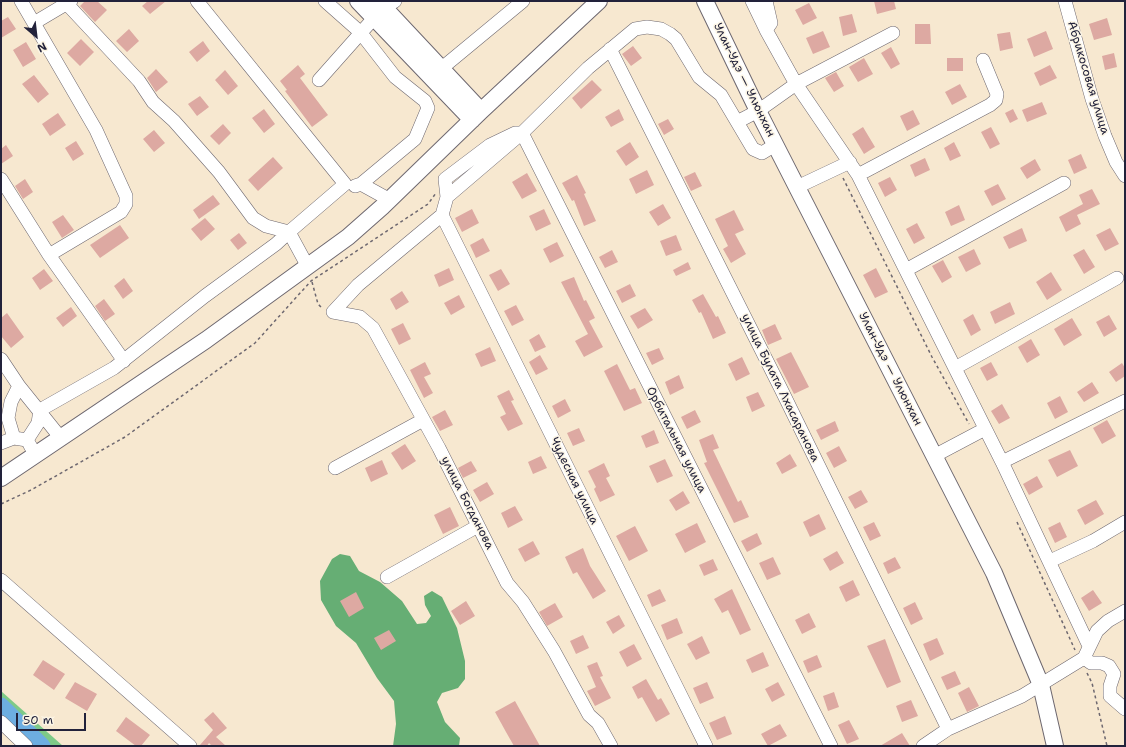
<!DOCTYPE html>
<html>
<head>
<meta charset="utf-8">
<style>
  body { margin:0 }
  #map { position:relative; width:1126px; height:747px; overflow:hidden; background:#f7e8d0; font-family:"Shantell Sans",sans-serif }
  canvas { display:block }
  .frame { position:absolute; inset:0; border:2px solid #22223b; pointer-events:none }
  .north { position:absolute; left:16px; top:16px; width:40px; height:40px; -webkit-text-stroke:3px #fcf5e5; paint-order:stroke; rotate:152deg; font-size:11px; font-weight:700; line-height:16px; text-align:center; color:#22223b }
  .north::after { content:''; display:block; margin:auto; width:14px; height:18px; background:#22223b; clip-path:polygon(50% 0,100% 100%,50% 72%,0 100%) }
  .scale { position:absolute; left:16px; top:713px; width:70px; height:18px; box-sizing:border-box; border:2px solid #22223b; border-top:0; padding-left:5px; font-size:12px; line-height:14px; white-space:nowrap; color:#22223b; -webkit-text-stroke:3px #fcf5e5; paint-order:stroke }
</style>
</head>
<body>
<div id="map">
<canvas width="1126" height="747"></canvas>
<div class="frame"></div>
<div class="north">N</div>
<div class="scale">50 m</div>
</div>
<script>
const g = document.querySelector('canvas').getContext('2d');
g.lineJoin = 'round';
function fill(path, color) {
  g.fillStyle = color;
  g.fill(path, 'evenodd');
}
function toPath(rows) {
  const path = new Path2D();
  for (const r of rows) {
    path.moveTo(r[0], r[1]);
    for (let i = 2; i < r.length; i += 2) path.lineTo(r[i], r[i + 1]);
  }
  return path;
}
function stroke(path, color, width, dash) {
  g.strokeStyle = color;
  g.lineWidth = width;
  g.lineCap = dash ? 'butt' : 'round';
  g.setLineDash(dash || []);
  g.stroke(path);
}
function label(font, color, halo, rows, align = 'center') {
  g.font = font + ' "Shantell Sans",sans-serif';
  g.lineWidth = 3;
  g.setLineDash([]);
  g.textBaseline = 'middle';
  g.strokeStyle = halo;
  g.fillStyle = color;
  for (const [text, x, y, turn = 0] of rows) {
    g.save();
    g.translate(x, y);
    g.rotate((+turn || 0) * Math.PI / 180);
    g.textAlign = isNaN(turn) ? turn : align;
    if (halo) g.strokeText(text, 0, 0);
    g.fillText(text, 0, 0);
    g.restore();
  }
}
fill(toPath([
  [1,691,63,746,32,746,1,715]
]), '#7eca88');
fill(toPath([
  [340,554,350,556,359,571,380,582,402,601,417,624,426,623,431,616,425,605,424,596,432,591,442,597,457,628,465,661,465,679,458,688,442,693,437,702,445,722,460,738,459,746,393,746,396,724,394,701,377,678,356,643,336,626,321,600,320,581,332,559]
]), '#66ae74');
stroke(toPath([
  [1,706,42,746]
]), '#6daee1', 17);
fill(toPath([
  [85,1,97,1,107,10,95,22,80,6],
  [148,1,166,1,150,14,142,6],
  [874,1,894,1,896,9,877,14],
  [809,3,817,18,803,25,795,10],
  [852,14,857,32,843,36,839,17],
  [8,17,16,29,1,38,1,21],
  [1107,18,1112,35,1094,40,1089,24],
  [915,24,930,24,931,44,915,44],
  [129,29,139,41,127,52,116,41],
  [823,31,830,47,813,54,806,38],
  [1046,31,1053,49,1034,57,1027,39],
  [1010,32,1013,48,1000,51,997,34],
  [81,39,94,52,80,66,67,53],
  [203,41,210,51,197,62,189,52],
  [26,42,36,59,23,67,13,50],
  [633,46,642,58,631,66,622,54],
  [891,47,900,64,891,69,881,53],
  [1114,53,1117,67,1105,70,1102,56],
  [864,58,873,74,858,82,849,67],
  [947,58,963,58,963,71,947,71],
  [298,65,305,74,300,78,328,115,312,127,285,91,287,90,280,81],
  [1050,65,1057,78,1040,86,1034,73],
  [156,69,168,82,156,92,147,78],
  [225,70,238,86,228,95,215,80],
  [836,72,844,86,834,92,825,78],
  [34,75,49,94,38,103,22,84],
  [592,80,602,90,581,109,572,98],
  [960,84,967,97,952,105,945,92],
  [200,96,209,107,197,116,188,104],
  [1042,102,1047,114,1027,122,1022,110],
  [264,109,275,124,264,133,252,118],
  [619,109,624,120,611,127,605,117],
  [1013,109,1018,119,1010,123,1005,113],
  [913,110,920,124,907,131,900,116],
  [58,113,66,125,50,136,42,124],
  [668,119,674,129,664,135,658,124],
  [223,124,231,133,219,145,210,136],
  [863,127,875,147,864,154,852,134],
  [991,127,1000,144,990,149,981,132],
  [154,130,165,143,154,152,143,139],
  [76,141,84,154,73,161,65,148],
  [630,142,639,157,626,166,616,151],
  [954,142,961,156,950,161,944,148],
  [6,145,13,156,1,164,1,149],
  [1081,154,1087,168,1074,174,1068,160],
  [273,157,283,168,258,191,248,180],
  [925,158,930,170,915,177,910,165],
  [1035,159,1041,170,1027,179,1020,168],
  [647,170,654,185,636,194,629,179],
  [695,172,702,186,691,191,684,177],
  [527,173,537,191,522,199,512,182],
  [577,175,586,193,584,194,596,221,584,226,574,200,572,201,562,183],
  [890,177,897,190,885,197,878,183],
  [25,179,33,192,23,199,15,186],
  [998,184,1006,199,992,206,984,191],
  [1092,189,1100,204,1077,215,1081,224,1066,232,1059,217,1083,204,1079,195],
  [213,195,220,204,199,219,193,210],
  [663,204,671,218,658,226,649,212],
  [959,205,965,220,951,226,945,212],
  [472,209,479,223,462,232,455,218],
  [544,209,551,224,536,231,529,216],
  [734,210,744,230,735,234,746,254,731,263,723,249,728,246,715,219],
  [63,215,74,230,62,238,52,222],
  [205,218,215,229,201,241,191,229],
  [917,223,925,238,914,244,906,229],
  [120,225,129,238,100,258,90,245],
  [1022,228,1027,241,1009,249,1003,237],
  [1110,228,1119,244,1105,251,1096,235],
  [239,233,247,243,238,250,230,240],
  [676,235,682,250,666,256,660,241],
  [483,238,490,251,476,258,470,245],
  [557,242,564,256,550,263,543,249],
  [974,249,981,264,966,272,958,257],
  [1084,249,1095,267,1084,274,1073,255],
  [612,250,618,262,605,268,599,257],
  [943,260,952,277,942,283,932,266],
  [688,262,691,269,676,276,673,270],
  [449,268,454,280,439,287,434,275],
  [876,268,888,292,875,298,863,275],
  [44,269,53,281,40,290,32,278],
  [501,269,510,284,498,291,489,275],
  [1051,272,1062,290,1047,300,1036,282],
  [574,277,584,301,586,300,595,318,589,321,603,347,584,357,575,341,588,334,561,282],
  [124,278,133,291,123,299,114,286],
  [630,284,636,296,622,303,616,291],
  [402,291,409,302,396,310,390,299],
  [703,294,716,317,718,316,726,333,713,339,701,312,699,313,692,300],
  [459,295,465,307,451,315,444,303],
  [104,299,115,314,105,321,95,306],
  [1010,302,1015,314,995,324,990,312],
  [516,305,524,320,512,326,504,311],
  [71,307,77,316,63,327,56,318],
  [645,308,653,320,638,329,630,316],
  [7,313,24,337,11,348,1,336,1,318],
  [973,314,981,330,971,336,963,320],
  [1109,315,1117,329,1104,337,1096,322],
  [1072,318,1082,335,1064,346,1054,329],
  [403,323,411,339,399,345,391,329],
  [775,324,782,339,768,345,762,330],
  [539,334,546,347,535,352,529,340],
  [1031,339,1040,355,1027,363,1018,347],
  [490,347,496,361,481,367,475,354],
  [659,348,664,359,652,365,646,353],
  [791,352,809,387,794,394,776,359],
  [540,355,548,369,536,375,529,362],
  [742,357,750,374,736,381,728,364],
  [425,362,431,374,424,377,433,393,424,398,410,370],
  [991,362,998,375,987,381,980,368],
  [1122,363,1125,368,1125,376,1116,382,1109,372],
  [617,364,630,390,635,388,642,403,624,411,604,371],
  [679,375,684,388,670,395,665,382],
  [1092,382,1099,393,1084,402,1077,392],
  [509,390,514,400,511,401,523,424,508,431,500,417,506,414,497,396],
  [758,392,765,406,752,412,746,397],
  [1060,396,1068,412,1055,419,1047,403],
  [565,399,571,411,558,418,552,406],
  [1002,404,1010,418,999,424,991,411],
  [445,410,453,425,440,431,432,417],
  [695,410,701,422,687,429,681,417],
  [1107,420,1116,436,1102,444,1093,428],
  [835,421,839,431,821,440,816,430],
  [579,428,585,441,573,446,567,433],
  [654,430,659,443,646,448,641,436],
  [713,434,719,448,713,450,738,502,741,500,749,517,734,523,704,463,707,462,699,440],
  [405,444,416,461,402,470,391,453],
  [839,446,847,461,834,468,826,453],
  [1070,450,1078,466,1057,477,1048,460],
  [790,454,797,466,782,474,776,463],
  [541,456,547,468,533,474,528,462],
  [665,459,673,476,657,483,649,466],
  [382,460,388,474,371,482,365,468],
  [471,461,477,471,463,478,458,468],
  [604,463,610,476,606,478,615,495,600,502,594,489,596,487,588,471],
  [1037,476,1043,487,1029,495,1023,484],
  [487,482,494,494,480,502,473,490],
  [861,490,868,502,855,509,848,497],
  [683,491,690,503,676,511,669,500],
  [1096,500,1104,514,1085,525,1077,510],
  [515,506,523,520,508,528,501,513],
  [450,507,459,526,443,534,434,515],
  [819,514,826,529,810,537,803,522],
  [874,522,881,536,870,541,863,527],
  [1060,522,1067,537,1055,543,1048,528],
  [697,523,706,542,685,553,675,534],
  [635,526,648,551,629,561,616,536],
  [757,533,762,544,747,552,741,541],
  [533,541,540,554,525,562,518,549],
  [583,548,590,566,606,591,593,599,577,572,573,574,565,557],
  [837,551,844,563,830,571,823,559],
  [773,557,781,574,767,580,759,563],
  [895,557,901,568,888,574,883,563],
  [713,559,718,570,704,576,699,565],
  [853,580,860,595,846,602,839,587],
  [660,589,666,601,652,607,647,595],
  [732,589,751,630,740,635,728,610,722,613,714,599],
  [1093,590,1102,603,1089,611,1081,598],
  [356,592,364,608,349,617,340,601],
  [466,601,475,616,460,625,451,611],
  [915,602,923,619,911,625,903,608],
  [555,603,563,617,547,626,539,612],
  [809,613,816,627,802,634,795,620],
  [619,615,625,626,613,634,606,622],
  [677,618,683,633,667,640,661,625],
  [389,630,396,641,381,650,374,638],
  [583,635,589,648,576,654,570,641],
  [702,636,710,653,696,660,687,644],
  [937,638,944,654,930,661,923,644],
  [885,639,901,682,887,688,867,646],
  [634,644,642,659,627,667,619,652],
  [763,652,769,666,752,673,746,660],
  [817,655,822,667,808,673,803,661],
  [43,660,65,674,54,690,33,675],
  [597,662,603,676,600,677,611,698,595,706,587,691,596,687,587,666],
  [955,671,961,684,947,690,941,677],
  [646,679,658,700,661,698,670,714,656,722,642,697,638,699,632,687],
  [75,682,97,694,87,711,65,698],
  [707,682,714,698,700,704,693,688],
  [778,682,785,695,772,702,765,689],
  [969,687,979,706,967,712,958,693],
  [834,692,839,707,828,711,823,696],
  [911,700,918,716,902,722,896,706],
  [515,701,540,746,514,746,506,732,495,712],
  [213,712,227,728,216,737,226,746,212,746,209,743,207,746,200,745,213,730,204,720],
  [725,716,732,734,717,740,709,723],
  [126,717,150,735,141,746,136,746,116,731],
  [849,720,859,739,847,744,838,725],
  [780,724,787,736,768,746,761,734],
  [902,733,910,746,880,746]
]), '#dda9a2');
const minor = toPath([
  [21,1,96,130,126,196,126,204,121,212,49,255],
  [325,1,360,32,395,77,425,101,428,108,415,139,361,184],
  [752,1,766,30],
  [766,1,771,23,766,30,796,84,858,175,1002,462,1089,646],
  [1065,1,1092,99,1105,136,1116,162,1125,176],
  [67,4,139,81,153,102,174,121,219,172,253,218,266,226,289,232,345,184,197,1],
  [384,8,395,1],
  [34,23,71,1],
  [610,49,780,387,948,729],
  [442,68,523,1],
  [319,80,374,18],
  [737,122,758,111,796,84,893,33],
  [858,175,990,105,996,100,997,94,983,60],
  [1,179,49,255,124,361],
  [355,186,361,184,390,200],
  [797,187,850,162],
  [447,197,445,179,490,145,515,133,522,133,831,746],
  [442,215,706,746],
  [906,270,1064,183],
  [1,359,19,386,60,437],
  [955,368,1117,278],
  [14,438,8,418,11,402,19,386],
  [27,440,38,423,40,410,114,368,205,296,276,244,289,232,308,267],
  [1,443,14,438,27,440,35,454],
  [934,456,985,429],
  [1002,462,1125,401],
  [335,468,423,420],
  [1050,561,1093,541,1125,522],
  [387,577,478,526],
  [1,580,190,746],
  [1084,658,1091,663,1102,663,1109,666,1114,674,1110,686,1110,696,1125,709],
  [1,722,26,746],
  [611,746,598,723,589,715,554,651,523,602,507,583,439,448,373,328,360,317,333,312,358,285,442,215,447,197,522,133,588,68,635,29,647,27,661,29,670,34,676,39,699,77,721,95,753,149,762,153,775,145],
  [923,746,948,729,1022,696,1084,658,1097,631,1108,621,1125,611]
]);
const major = toPath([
  [358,1,472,120],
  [378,1,481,111],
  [705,1,758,111,994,573,1041,685,1055,746],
  [1,478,206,340,348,237,382,207,481,111,599,1]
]);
stroke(minor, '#6d676f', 14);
stroke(major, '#6d676f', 18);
stroke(toPath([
  [843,178,932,357,969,424],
  [312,282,318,304,322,308],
  [1,504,31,490,125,437,255,343,311,281,428,204,436,193],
  [1017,522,1075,650],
  [1087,673,1092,683,1107,746]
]), '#6d676f', 1.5, [3, 3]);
stroke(minor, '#fff', 13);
stroke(major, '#fff', 16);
label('12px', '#22223b', '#fcf5e5', [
  ["Абрикосовая улица",1088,78,73],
  ["Улан-Удэ — Улюнхан",744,80,64],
  ["Улан-Удэ — Улюнхан",890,369,63],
  ["улица Булата Лхасаранова",780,388,64],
  ["Орбитальная улица",676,440,63],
  ["Чудесная улица",574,481,64],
  ["улица Богданова",467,503,63]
]);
</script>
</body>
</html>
